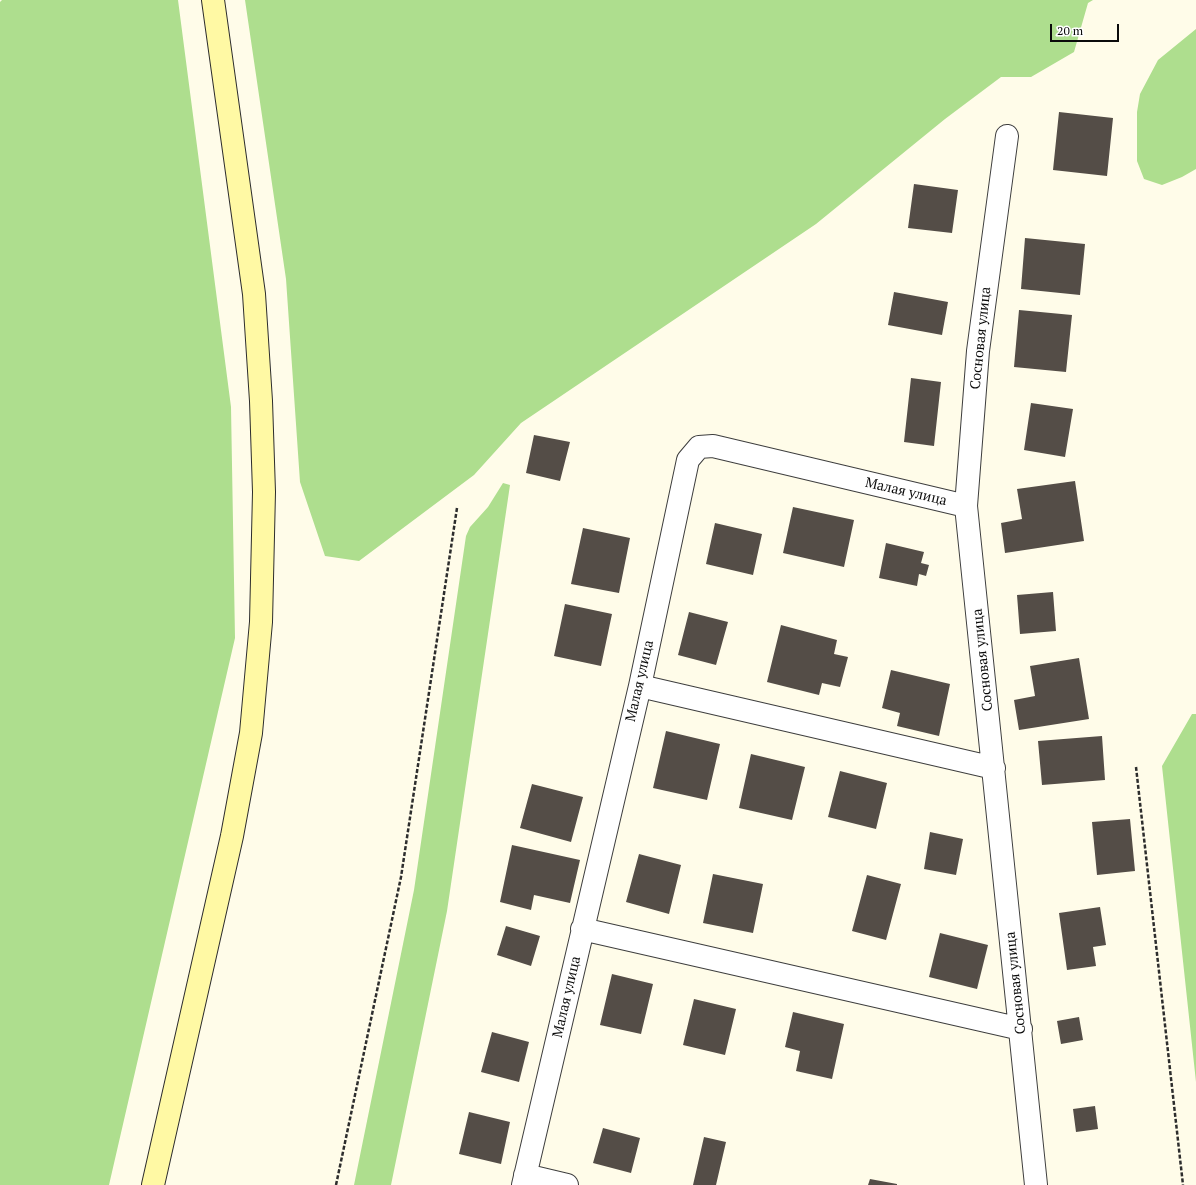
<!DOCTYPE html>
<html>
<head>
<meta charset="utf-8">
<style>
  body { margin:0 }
  #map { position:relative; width:1196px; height:1185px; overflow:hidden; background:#fffce9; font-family:"PT Serif",serif }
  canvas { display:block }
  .scale { position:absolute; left:1050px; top:24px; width:69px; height:18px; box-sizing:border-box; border:2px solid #0b0b0b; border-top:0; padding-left:5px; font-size:12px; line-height:14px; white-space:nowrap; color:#0b0b0b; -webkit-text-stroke:3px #fff; paint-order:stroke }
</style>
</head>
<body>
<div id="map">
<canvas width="1196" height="1185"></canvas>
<div class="scale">20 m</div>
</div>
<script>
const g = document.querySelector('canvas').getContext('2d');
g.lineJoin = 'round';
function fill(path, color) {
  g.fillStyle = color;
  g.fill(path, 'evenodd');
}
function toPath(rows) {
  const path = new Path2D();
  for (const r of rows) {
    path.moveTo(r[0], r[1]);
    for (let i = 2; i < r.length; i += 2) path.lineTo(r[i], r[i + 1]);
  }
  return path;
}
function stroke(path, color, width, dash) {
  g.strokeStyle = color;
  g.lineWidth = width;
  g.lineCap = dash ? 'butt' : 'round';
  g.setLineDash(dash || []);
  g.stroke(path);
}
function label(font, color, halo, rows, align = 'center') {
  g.font = font + ' "PT Serif",serif';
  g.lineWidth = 4;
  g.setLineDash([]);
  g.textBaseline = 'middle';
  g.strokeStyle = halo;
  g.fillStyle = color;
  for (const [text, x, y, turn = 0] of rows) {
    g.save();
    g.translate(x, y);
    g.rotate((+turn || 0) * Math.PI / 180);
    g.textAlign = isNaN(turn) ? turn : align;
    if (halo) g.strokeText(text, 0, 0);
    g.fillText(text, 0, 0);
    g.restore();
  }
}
fill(toPath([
  [2,0,178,0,231,407,235,638,109,1185,0,1185,0,2],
  [245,0,1093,0,1088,3,1074,52,1031,77,1001,77,945,119,816,224,521,423,474,475,359,561,325,556,300,482,286,279],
  [1196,29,1196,169,1182,177,1162,185,1144,179,1137,161,1137,112,1140,94,1158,60],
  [503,483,510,485,447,911,391,1185,354,1185,414,890,466,536,470,527,488,507],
  [1192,714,1196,714,1196,1082,1162,766]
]), '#aede8e');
fill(toPath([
  [1059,112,1113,118,1107,176,1053,170],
  [914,184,958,190,952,233,908,228],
  [1025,238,1085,244,1080,295,1021,289],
  [894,292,948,302,942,335,888,325],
  [1019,310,1072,315,1066,372,1014,367],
  [911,378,941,382,934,446,904,442],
  [1031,403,1073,409,1065,457,1024,450],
  [534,435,570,442,560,481,526,473],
  [1075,481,1084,541,1005,553,1001,523,1022,519,1017,489],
  [793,507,854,520,844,567,783,553],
  [715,523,762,534,753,575,706,564],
  [583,528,630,538,619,593,571,584],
  [886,543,924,552,921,563,929,565,926,576,919,574,917,586,879,578],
  [1053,592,1056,631,1020,634,1017,595],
  [565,604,612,614,601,666,554,656],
  [689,612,728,622,716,665,678,655],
  [781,625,837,640,834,654,848,657,840,687,822,683,819,695,767,682],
  [1079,658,1089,719,1019,730,1014,700,1035,696,1030,666],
  [891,670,950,684,939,736,897,726,900,713,882,708],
  [666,731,720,744,707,800,653,788],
  [1102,736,1105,780,1042,785,1038,741],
  [751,754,805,767,792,820,739,808],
  [840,771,887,783,876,829,828,817],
  [532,784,583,797,571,842,520,828],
  [1130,819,1135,871,1097,875,1092,822],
  [930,832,963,839,956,875,924,869],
  [512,845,580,860,570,903,534,895,531,910,500,902],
  [639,854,681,865,669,914,626,902],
  [713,874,763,884,753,933,703,923],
  [867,875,901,884,886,940,852,931],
  [1100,907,1106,945,1093,947,1096,966,1067,970,1059,913],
  [506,926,540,936,531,966,497,955],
  [940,933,988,945,977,989,929,977],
  [612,974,653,984,641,1034,600,1025],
  [694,999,736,1009,725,1055,683,1045],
  [793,1012,844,1024,832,1079,796,1071,800,1051,785,1047],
  [1079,1017,1083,1040,1061,1044,1057,1021],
  [492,1032,529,1042,519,1082,481,1072],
  [1095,1106,1098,1129,1076,1132,1073,1109],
  [469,1112,510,1122,501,1164,459,1154],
  [603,1128,640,1138,631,1173,593,1163],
  [704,1137,726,1142,716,1185,693,1185],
  [870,1179,897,1184,897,1185,868,1185]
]), '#544d47');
const street = toPath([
  [1007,136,978,351,966,506,1036,1185],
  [640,686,994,768],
  [582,929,1021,1029],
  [525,1175,567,1185],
  [523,1185,640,686,688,460,699,447,713,446,966,506]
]);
const secondary = toPath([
  [153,1185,232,836,251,733,261,622,264,492,261,401,254,294,213,0]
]);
stroke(street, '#3e3e3e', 24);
stroke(secondary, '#2d2d2d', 24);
stroke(toPath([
  [1136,767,1183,1185],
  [336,1185,401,877,457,508]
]), '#2d2d2d', 2.5, [4, 2]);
stroke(street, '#fff', 22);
stroke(secondary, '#fff9a4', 22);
label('14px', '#0b0b0b', '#fff', [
  ["Сосновая улица",981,338,-84],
  ["Малая улица",906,492,13],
  ["Сосновая улица",983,660,-96],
  ["Малая улица",640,681,-77],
  ["Сосновая улица",1016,983,-96],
  ["Малая улица",567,997,-77]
]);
</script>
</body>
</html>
